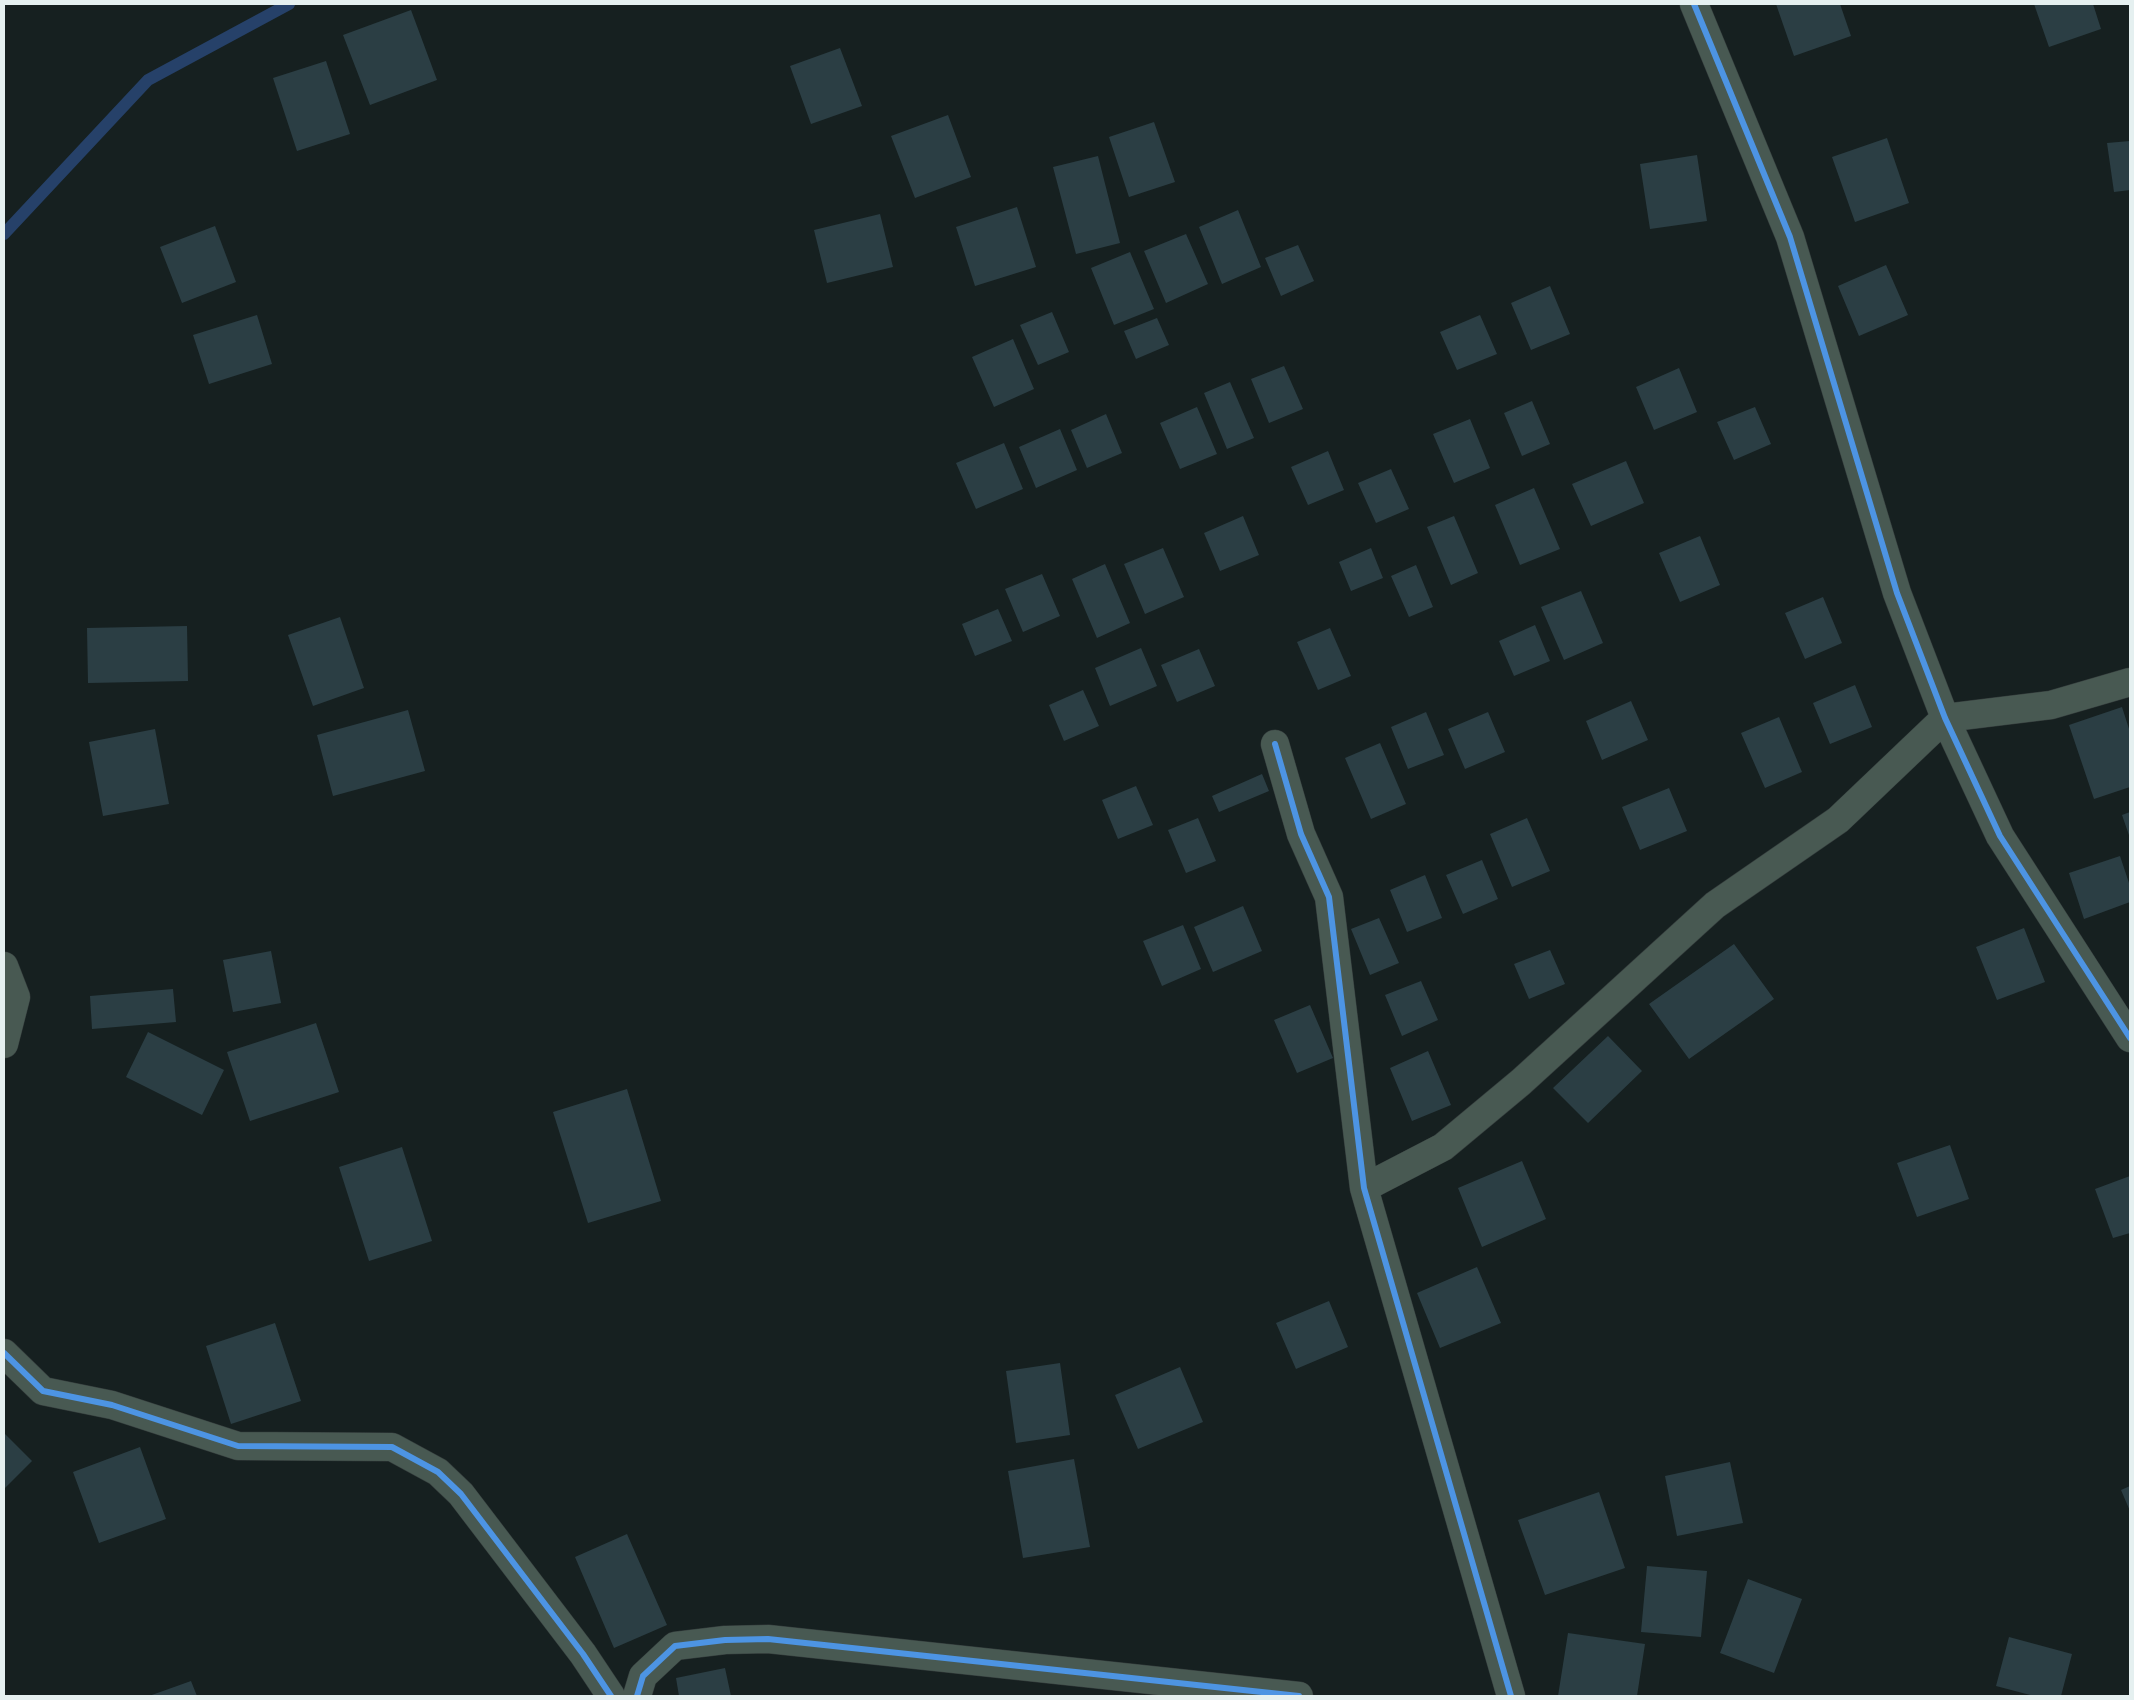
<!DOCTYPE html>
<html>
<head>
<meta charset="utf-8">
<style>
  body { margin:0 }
  #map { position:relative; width:2134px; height:1700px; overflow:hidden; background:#162020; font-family:"Nunito Sans",sans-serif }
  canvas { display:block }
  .frame { position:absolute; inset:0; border:5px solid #e5f0f0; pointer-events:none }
</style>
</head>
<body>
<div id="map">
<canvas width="2134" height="1700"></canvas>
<div class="frame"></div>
</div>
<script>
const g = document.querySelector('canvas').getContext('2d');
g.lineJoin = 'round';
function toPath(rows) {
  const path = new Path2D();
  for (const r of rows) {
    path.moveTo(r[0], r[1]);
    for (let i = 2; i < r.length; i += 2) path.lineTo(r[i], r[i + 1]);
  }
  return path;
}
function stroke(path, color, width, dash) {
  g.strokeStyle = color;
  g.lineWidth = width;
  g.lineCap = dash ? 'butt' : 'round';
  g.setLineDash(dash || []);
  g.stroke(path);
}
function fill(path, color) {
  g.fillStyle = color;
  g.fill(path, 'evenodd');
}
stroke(toPath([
  [4,234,148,80,289,4]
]), '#264169', 12);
fill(toPath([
  [1776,4,1840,4,1851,36,1794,56],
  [2034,4,2093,4,2101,29,2049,47],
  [411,10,437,80,370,105,343,35],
  [840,48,862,106,811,124,790,66],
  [326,61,350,134,297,151,273,78],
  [948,115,971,177,915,198,891,136],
  [1154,122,1175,182,1129,197,1109,137],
  [1887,138,1909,203,1855,222,1832,157],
  [2130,141,2130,190,2114,192,2107,143],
  [1697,155,1707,221,1650,229,1640,164],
  [1098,156,1120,243,1076,254,1053,167],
  [1017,207,1036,267,975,286,956,227],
  [1238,210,1261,267,1222,284,1199,227],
  [880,214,893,267,827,283,814,230],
  [215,226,236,282,182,303,160,247],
  [1186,234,1208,284,1166,303,1144,251],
  [1298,245,1314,281,1281,296,1265,258],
  [1130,252,1154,309,1114,325,1091,268],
  [1886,265,1908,315,1859,336,1838,286],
  [1550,286,1570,334,1531,350,1511,303],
  [1052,312,1069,352,1038,365,1020,325],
  [257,315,272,364,209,384,193,335],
  [1480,315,1497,354,1457,370,1440,332],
  [1157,318,1169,345,1136,359,1124,331],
  [1013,339,1034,389,994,407,972,357],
  [1284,366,1303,409,1269,423,1251,379],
  [1679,368,1697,412,1654,430,1636,387],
  [1230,382,1254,438,1227,449,1204,393],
  [1532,401,1550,444,1522,456,1504,413],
  [1197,407,1217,454,1180,469,1160,423],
  [1755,407,1771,444,1734,460,1717,422],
  [1106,414,1122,453,1087,468,1071,430],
  [1470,419,1490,468,1454,483,1433,434],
  [1060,429,1077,470,1036,488,1019,447],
  [1004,443,1023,489,976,509,956,463],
  [1328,451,1344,490,1308,505,1291,467],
  [1626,461,1644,503,1591,526,1572,484],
  [1391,469,1409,509,1376,523,1358,483],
  [1534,488,1560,549,1520,565,1495,505],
  [1243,516,1259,555,1220,571,1204,533],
  [1454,516,1478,573,1451,585,1427,527],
  [1700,536,1720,585,1680,602,1659,553],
  [1163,548,1184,597,1145,614,1124,564],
  [1371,548,1383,578,1351,591,1339,562],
  [1105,564,1130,623,1097,638,1072,579],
  [1416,565,1433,607,1409,617,1391,576],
  [1042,574,1060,616,1023,632,1005,589],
  [1581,591,1603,643,1564,660,1541,607],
  [1823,597,1842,643,1805,659,1785,613],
  [998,609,1012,641,975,656,962,624],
  [340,617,364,688,313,706,288,635],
  [1535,625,1550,661,1514,676,1499,641],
  [187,626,188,681,88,683,87,628],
  [1330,628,1351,676,1318,690,1297,642],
  [1141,648,1157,686,1110,706,1095,668],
  [1199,649,1215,686,1177,702,1161,665],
  [1855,685,1872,727,1830,744,1813,703],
  [1083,690,1099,726,1064,741,1049,705],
  [1631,701,1648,740,1602,760,1586,721],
  [2122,707,2130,732,2130,787,2094,799,2069,725],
  [408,710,425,771,333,796,317,735],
  [1426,712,1444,755,1408,769,1391,727],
  [1488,712,1505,752,1465,769,1448,729],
  [1779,717,1802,772,1765,788,1741,733],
  [155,729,169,804,103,816,89,742],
  [1380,743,1406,804,1371,819,1345,758],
  [1262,774,1269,791,1219,812,1212,796],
  [1136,786,1153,825,1118,839,1102,800],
  [1669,788,1687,831,1640,850,1622,807],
  [2130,812,2130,838,2122,815],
  [1198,818,1216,861,1186,873,1168,830],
  [1527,818,1550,871,1512,887,1490,834],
  [2120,856,2130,886,2130,902,2084,919,2069,873],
  [1482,860,1498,899,1463,914,1446,875],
  [1425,875,1442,918,1407,932,1390,890],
  [1243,906,1262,951,1213,972,1194,927],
  [1379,918,1399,963,1370,975,1351,929],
  [1183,925,1201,969,1162,986,1143,941],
  [2024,928,2045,982,1997,1000,1976,947],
  [1734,944,1774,999,1689,1059,1649,1004],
  [1550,950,1565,984,1529,999,1514,964],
  [271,951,281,1003,233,1012,223,960],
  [1421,981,1438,1020,1402,1036,1385,995],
  [173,989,176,1022,92,1029,90,996],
  [1310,1005,1333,1058,1297,1073,1274,1020],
  [316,1023,339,1092,250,1121,227,1052],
  [148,1032,224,1070,202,1115,126,1077],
  [1608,1036,1642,1071,1588,1123,1553,1088],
  [1428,1051,1451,1105,1412,1121,1390,1068],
  [627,1089,661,1201,588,1223,553,1112],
  [1950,1145,1969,1199,1917,1217,1897,1163],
  [402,1147,432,1241,369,1261,339,1167],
  [1522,1161,1546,1219,1482,1247,1458,1188],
  [2130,1176,2130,1233,2113,1238,2095,1189],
  [1477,1267,1501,1323,1440,1348,1417,1293],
  [1329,1301,1348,1347,1296,1369,1276,1323],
  [275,1323,301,1401,231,1424,206,1346],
  [1060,1363,1070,1435,1016,1443,1006,1371],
  [1180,1367,1203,1422,1138,1449,1115,1395],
  [4,1433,32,1461,4,1489],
  [140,1447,166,1519,99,1543,73,1472],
  [1074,1459,1090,1547,1023,1558,1008,1471],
  [1730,1462,1743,1523,1677,1536,1665,1476],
  [2130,1486,2130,1511,2121,1490],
  [1599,1492,1625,1568,1545,1595,1518,1520],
  [627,1534,667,1625,614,1648,575,1557],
  [1647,1566,1707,1571,1701,1637,1641,1632],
  [1748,1579,1802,1599,1774,1673,1720,1653],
  [1568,1633,1645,1644,1637,1696,1558,1696],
  [2009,1637,2072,1654,2061,1696,2034,1696,1996,1686],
  [725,1668,731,1696,679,1696,676,1678],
  [191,1681,197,1696,149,1696]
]), '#2b3e44');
const street = toPath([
  [1694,4,1790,237,1897,593,1945,718,2000,836,2130,1038],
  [1275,744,1301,834,1329,897,1364,1188,1511,1696],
  [4,966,16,997,4,1044],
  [1364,1188,1443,1147,1521,1082,1715,905,1838,820,1945,718,2051,705,2130,682],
  [4,1353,43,1391,112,1405,238,1446,392,1447,438,1472,461,1494,583,1654,611,1696],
  [637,1696,643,1676,675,1646,725,1640,768,1639,1299,1696]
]);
stroke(street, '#343c3c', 29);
stroke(street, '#485952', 28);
stroke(toPath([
  [1694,4,1790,237,1897,593,1945,718,2000,836,2130,1038],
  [1275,744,1301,834,1329,897,1364,1188,1511,1696],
  [4,1353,43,1391,112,1405,238,1446,392,1447,438,1472,461,1494,583,1654,611,1696],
  [637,1696,643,1676,675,1646,725,1640,768,1639,1299,1696]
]), '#4d94e3', 6);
</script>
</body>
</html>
